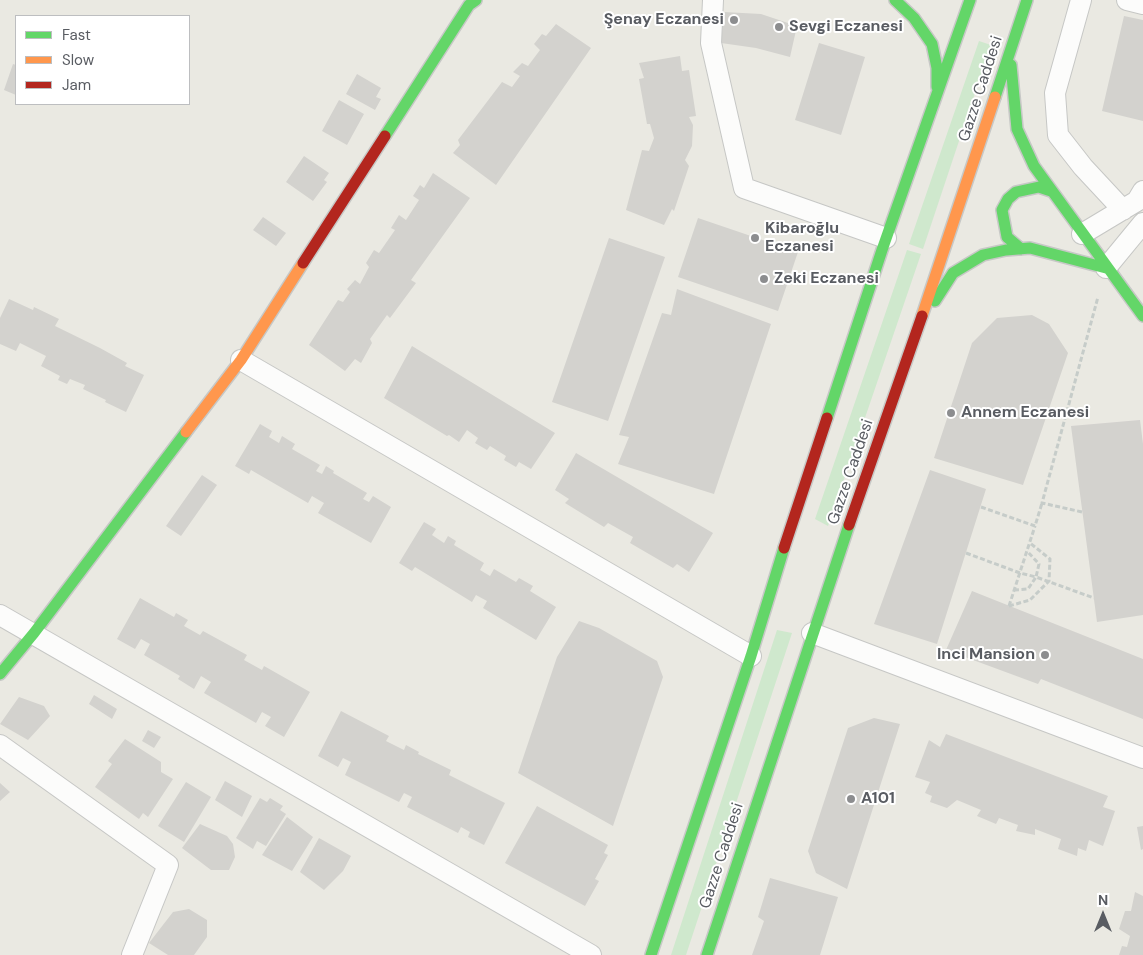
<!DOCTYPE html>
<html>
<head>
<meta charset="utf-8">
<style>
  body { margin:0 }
  #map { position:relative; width:1143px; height:955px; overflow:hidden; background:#eae9e2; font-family:"DM Sans",sans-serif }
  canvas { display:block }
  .legend { position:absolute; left:15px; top:15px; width:175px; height:90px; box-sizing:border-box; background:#fff; border:1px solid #bdbec0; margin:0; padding:6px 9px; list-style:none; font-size:15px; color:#595c62 }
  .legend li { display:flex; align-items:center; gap:10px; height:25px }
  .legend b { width:25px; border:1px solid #bdbec0 }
  .north { position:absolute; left:1078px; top:890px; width:50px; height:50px; -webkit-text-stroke:4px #fff; paint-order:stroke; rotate:0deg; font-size:14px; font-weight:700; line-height:20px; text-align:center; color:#595c62 }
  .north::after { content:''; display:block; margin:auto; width:18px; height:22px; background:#595c62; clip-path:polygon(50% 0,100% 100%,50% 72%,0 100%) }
</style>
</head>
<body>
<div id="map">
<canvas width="1143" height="955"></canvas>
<ul class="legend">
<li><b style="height:6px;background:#63d668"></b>Fast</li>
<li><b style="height:6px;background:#ff974d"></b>Slow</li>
<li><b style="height:6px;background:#b3261e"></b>Jam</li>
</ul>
<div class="north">N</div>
</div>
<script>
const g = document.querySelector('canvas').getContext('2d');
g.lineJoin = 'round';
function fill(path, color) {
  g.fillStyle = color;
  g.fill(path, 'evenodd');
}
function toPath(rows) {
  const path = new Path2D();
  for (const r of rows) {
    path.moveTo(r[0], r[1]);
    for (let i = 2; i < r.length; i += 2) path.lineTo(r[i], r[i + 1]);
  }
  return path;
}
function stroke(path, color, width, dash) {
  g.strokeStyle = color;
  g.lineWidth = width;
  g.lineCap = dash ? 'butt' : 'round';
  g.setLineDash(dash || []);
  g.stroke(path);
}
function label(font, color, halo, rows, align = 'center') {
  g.font = font + ' "DM Sans",sans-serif';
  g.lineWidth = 4;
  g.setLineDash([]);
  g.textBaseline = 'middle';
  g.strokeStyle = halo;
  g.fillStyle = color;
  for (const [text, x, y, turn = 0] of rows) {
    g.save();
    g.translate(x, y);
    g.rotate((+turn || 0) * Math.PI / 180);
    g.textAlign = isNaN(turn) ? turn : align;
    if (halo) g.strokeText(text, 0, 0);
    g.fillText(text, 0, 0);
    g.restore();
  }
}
fill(toPath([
  [979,41,991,45,923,249,909,244],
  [907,250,921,254,828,526,815,519],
  [777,630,792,633,686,955,671,955]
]), '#cfe8cd');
fill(toPath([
  [724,12,761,14,797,26,790,57,756,48,721,43],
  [1124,16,1143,20,1143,121,1102,111],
  [556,24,591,48,496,185,453,153,460,145,458,140,502,82,512,87,520,76,513,72,522,63,528,66,540,50,534,44,542,34,546,36],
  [819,43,865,57,841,135,795,120],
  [680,56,682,71,689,70,696,116,689,117,693,125,692,146,685,160,689,166,674,211,672,209,664,225,626,210,642,150,649,151,654,138,650,124,647,124,639,79,644,78,639,63],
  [13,64,16,65,16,95,4,90],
  [357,74,381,88,376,97,381,99,375,110,346,94],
  [339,100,364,114,347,145,322,131],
  [304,156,329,173,324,180,327,182,313,201,286,182],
  [433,173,470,198,411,280,416,283,390,318,387,315,370,339,372,343,361,363,355,359,345,371,309,345,338,300,343,302,350,292,347,289,355,280,360,284,369,267,366,263,374,250,379,253,395,230,391,228,399,215,406,220,419,200,413,196,420,185,424,188],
  [263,217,286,233,276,246,253,230],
  [698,218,798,252,778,311,678,277],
  [609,238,665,257,608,421,552,402],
  [677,289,771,324,714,494,618,464,629,437,619,435,662,313,671,315],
  [9,299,33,310,34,307,59,319,55,326,100,348,127,363,125,366,144,375,126,412,105,402,106,400,83,389,85,385,70,379,67,384,58,380,60,376,41,366,46,356,20,343,16,351,0,344,0,318],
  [1032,315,1049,324,1068,353,1023,485,934,458,972,343,997,318],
  [412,346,555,433,531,469,519,462,516,467,504,460,506,456,490,446,487,450,475,443,478,438,467,430,459,442,449,435,447,436,384,398],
  [1140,420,1143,444,1143,615,1097,622,1071,426],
  [260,424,272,431,269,437,279,443,282,436,295,444,292,449,320,465,316,471,322,474,326,466,334,471,333,473,367,493,363,499,369,502,373,496,391,507,371,543,318,513,324,503,312,496,308,503,251,470,249,474,235,466],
  [576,453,713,533,689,572,677,564,673,568,630,543,633,537,608,523,604,527,565,503,569,499,555,490],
  [930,470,986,489,937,644,874,624],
  [202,475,217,485,181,536,166,526],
  [424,522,436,529,432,535,444,543,448,536,456,541,454,545,484,563,480,570,490,576,494,569,516,582,519,578,533,586,530,591,556,607,536,640,483,608,487,601,476,595,472,602,415,567,412,571,399,563],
  [972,591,1143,659,1143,719,1041,679,1038,684,946,650],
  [140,598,174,617,176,613,188,620,184,626,200,635,203,631,247,655,244,660,262,670,264,666,310,692,284,737,265,726,271,717,262,712,256,723,204,693,211,682,201,676,194,689,178,679,180,676,144,655,150,644,141,639,135,649,117,639],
  [579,621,599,628,657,661,663,677,613,826,518,773,557,657],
  [94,695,117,709,112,719,89,704],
  [19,697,44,706,50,716,28,740,0,724],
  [341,711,389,736,386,741,404,750,406,745,419,752,418,754,451,770,449,775,505,803,484,845,468,837,470,832,461,827,458,833,407,807,412,797,404,793,399,802,345,775,351,762,343,758,338,767,318,756],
  [874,718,900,724,847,889,816,873,808,851,848,728],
  [148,730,161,737,154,748,142,741],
  [946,734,1108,796,1103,807,1115,811,1103,846,1089,840,1086,851,1078,848,1077,856,1058,849,1061,839,1035,829,1035,835,1016,831,1018,825,999,818,996,824,977,816,981,810,957,800,947,808,930,802,932,796,925,793,930,782,915,777,929,740,940,747],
  [125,739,161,762,161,772,173,779,148,817,143,813,139,819,95,787,112,764,108,761],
  [225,781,252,796,242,817,215,800],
  [186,782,211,797,184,842,158,826],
  [0,783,10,792,0,801],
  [260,798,267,802,270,798,283,806,280,810,286,814,266,846,257,841,253,849,236,838],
  [537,806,608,845,604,853,608,855,595,879,599,881,585,906,505,863],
  [287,817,313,837,292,871,262,855],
  [200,824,227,836,233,844,235,857,229,870,211,870,182,848],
  [1143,826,1143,849,1141,850,1137,827],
  [319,838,351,856,343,871,324,890,300,872],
  [770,878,838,897,820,955,752,955,764,921,758,917],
  [1135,892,1143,896,1143,955,1119,955,1122,946,1127,947,1130,936,1119,929,1125,911,1131,911],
  [189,909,207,920,207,937,194,955,168,955,149,943,173,912]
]), '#d3d2ce');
const street = toPath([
  [713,0,711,43,744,188,886,238],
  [1081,0,1055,93,1058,135,1083,167,1123,210],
  [1127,0,1143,4],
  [1082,234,1137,201,1143,191],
  [1106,268,1143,223],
  [241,360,751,656],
  [0,615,591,955],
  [812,633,1143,758],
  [0,745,168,865,132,955]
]);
const fast = toPath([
  [895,0,914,18,932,44,937,68,937,87],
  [1011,65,1017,129,1034,166,1143,316],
  [995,97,1027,0],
  [385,136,469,5,476,0],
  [1021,249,1007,237,1002,210,1008,199,1016,192,1039,187,1051,191],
  [935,301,953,273,983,255,1006,250,1030,248,1106,268],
  [827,418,882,250,970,0],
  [0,674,34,633,186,432],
  [651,955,751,656,784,548],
  [707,955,849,525]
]);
const slow = toPath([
  [922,316,995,97],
  [186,432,241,360,303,263]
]);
const jam = toPath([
  [303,263,385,136],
  [849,525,922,316],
  [784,548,827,418]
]);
stroke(street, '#c6c7c5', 22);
stroke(fast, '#c7c8c6', 14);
stroke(slow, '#c7c8c6', 14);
stroke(jam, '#c7c8c6', 14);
stroke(toPath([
  [981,507,1035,526,1042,503],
  [1082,512,1042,503,1098,297],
  [966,553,1020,573,1036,577,1039,564,1027,551],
  [1014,590,1028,589,1036,577,1094,598],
  [1009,606,1030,600,1049,581,1050,559,1030,543],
  [1009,606,1035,526]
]), '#c6ccc9', 3, [5, 2.5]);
stroke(street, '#fcfcfb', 20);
stroke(fast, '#63d668', 11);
stroke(slow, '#ff974d', 11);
stroke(jam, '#b3261e', 11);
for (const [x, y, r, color] of [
  [734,20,5,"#8c8d8f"],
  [779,27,5,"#8c8d8f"],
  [755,238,5,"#8c8d8f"],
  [764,279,5,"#8c8d8f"],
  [951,413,5,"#8c8d8f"],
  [1045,655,5,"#8c8d8f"],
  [851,799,5,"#8c8d8f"]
]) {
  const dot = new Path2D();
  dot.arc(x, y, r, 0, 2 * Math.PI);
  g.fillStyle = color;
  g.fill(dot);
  stroke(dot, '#fff', 2);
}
label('bold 16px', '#595c62', '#fff', [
  ["Şenay Eczanesi",724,20,"right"],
  ["Sevgi Eczanesi",789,27],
  ["Kibaroğlu",765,229],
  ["Eczanesi",765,247],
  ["Zeki Eczanesi",774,279],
  ["Annem Eczanesi",961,413],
  ["Inci Mansion",1035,655,"right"],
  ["A101",861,799]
], 'left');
label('16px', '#595c62', '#fff', [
  ["Gazze Caddesi",981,89,-72],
  ["Gazze Caddesi",851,472,-71],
  ["Gazze Caddesi",722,856,-72]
]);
</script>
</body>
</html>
